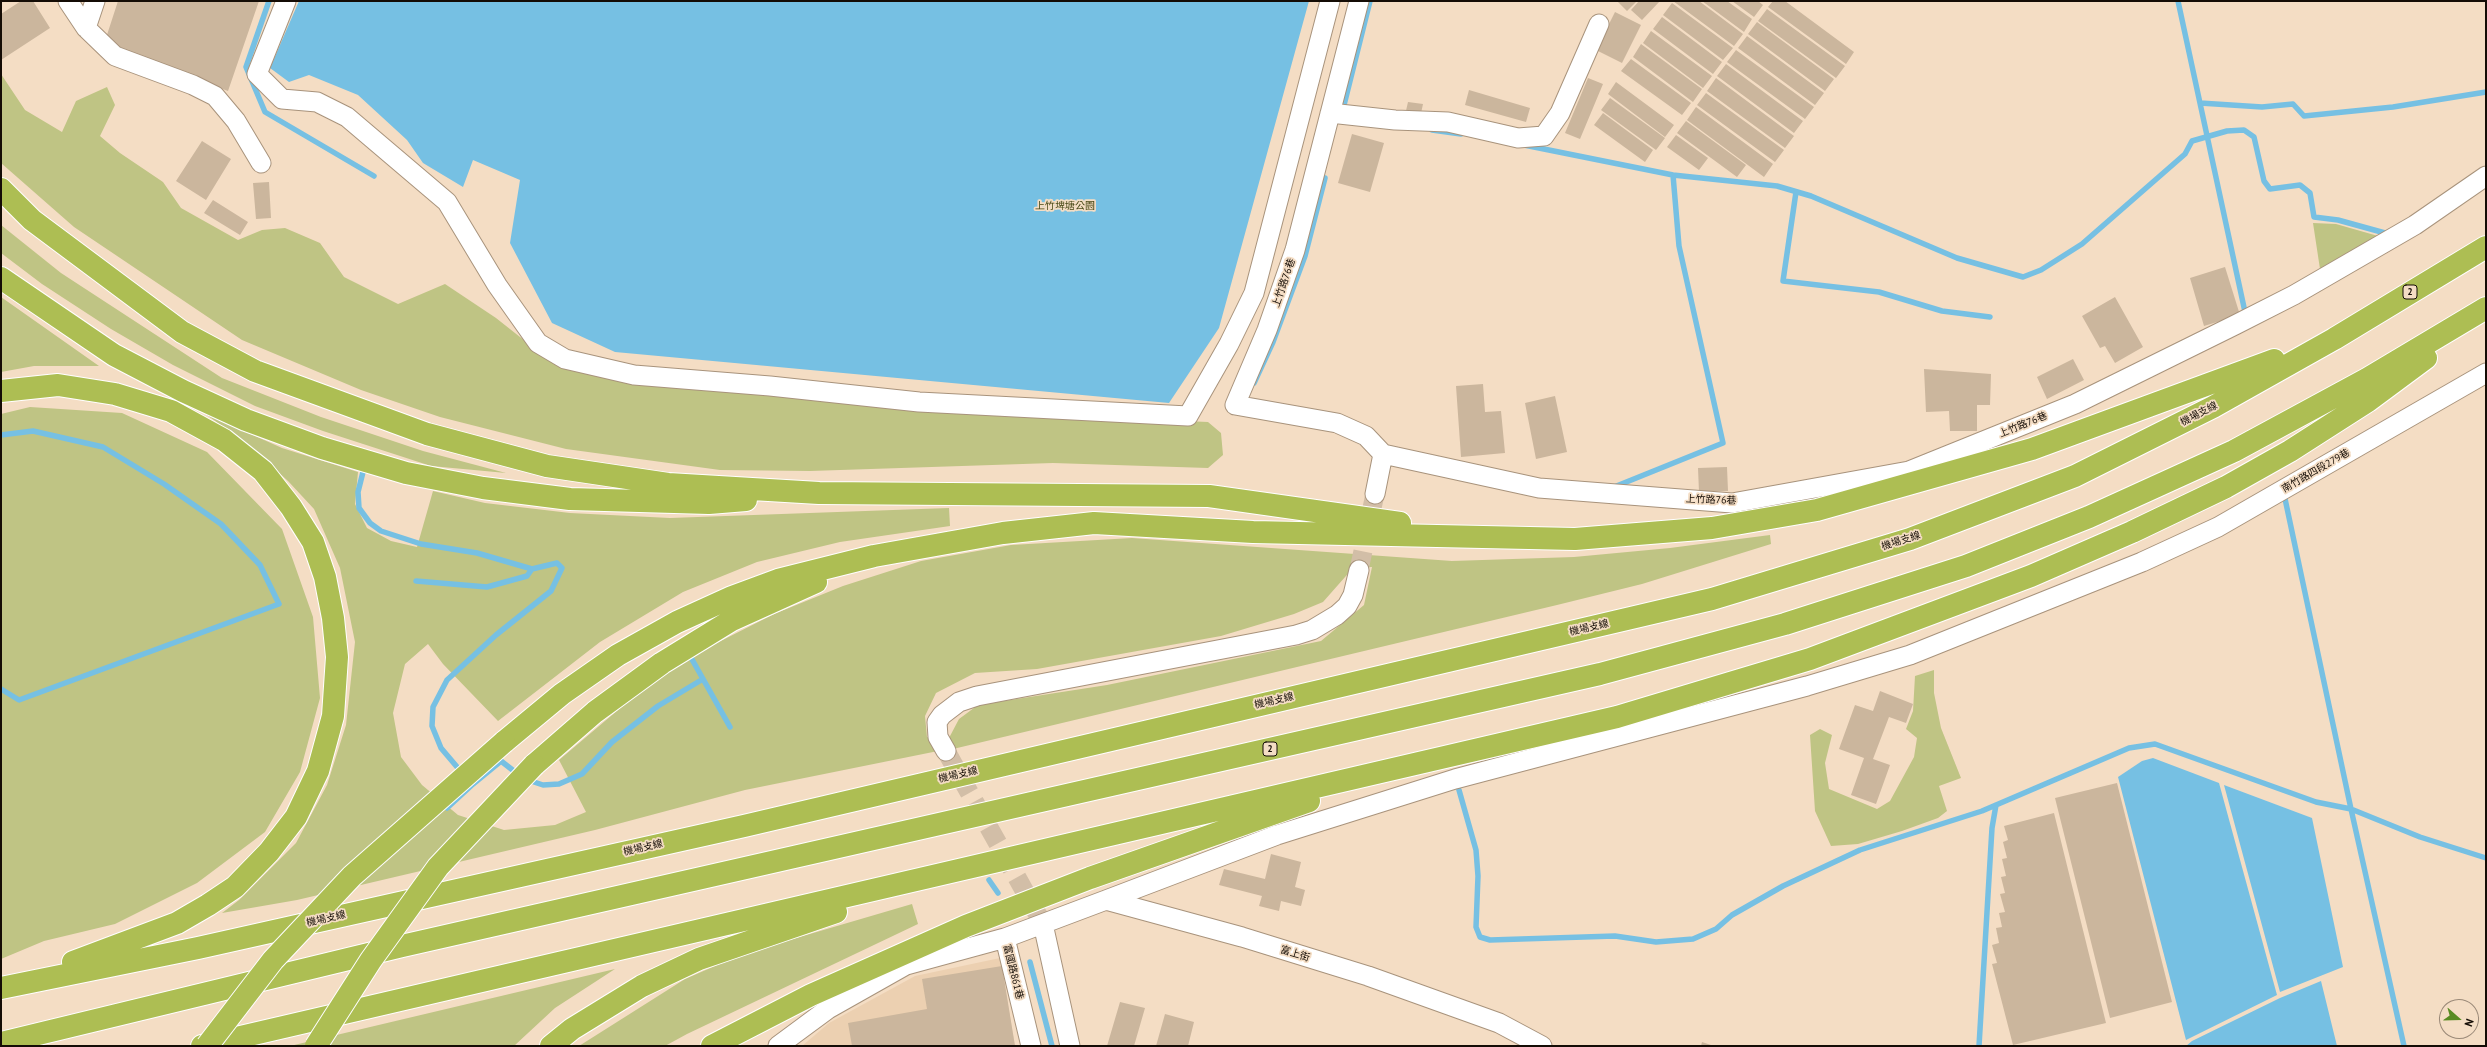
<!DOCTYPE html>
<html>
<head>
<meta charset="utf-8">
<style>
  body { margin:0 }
  #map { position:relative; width:2487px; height:1047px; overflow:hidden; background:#f4ddc4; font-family:"PT Sans",sans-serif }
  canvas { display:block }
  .frame { position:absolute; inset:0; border:2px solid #140c05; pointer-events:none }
  .north { position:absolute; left:2439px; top:999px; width:40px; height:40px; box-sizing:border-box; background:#f4ddc4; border:1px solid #9a8978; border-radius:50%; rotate:110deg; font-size:11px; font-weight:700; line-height:16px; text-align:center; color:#140c05 }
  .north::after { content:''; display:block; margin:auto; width:14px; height:18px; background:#588b22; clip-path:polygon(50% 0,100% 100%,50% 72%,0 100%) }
</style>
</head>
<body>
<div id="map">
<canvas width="2487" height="1047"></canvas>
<div class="frame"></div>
<div class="north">N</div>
</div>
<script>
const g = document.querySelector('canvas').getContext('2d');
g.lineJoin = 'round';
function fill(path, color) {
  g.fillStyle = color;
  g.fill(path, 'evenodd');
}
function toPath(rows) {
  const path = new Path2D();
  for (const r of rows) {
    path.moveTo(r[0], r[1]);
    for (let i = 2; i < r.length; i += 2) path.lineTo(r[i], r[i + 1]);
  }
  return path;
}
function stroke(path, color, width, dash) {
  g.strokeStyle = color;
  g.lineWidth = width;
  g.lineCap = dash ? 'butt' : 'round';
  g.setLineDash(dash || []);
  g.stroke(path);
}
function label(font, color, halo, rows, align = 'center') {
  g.font = font + ' "PT Sans","Noto Sans TC",sans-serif';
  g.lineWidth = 3.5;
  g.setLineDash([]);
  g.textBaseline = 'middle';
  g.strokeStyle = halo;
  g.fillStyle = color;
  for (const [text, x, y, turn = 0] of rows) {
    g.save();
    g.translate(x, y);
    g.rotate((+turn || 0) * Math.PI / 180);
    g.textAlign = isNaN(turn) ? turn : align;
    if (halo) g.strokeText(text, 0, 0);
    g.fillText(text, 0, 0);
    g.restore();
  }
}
fill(toPath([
  [1000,958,1015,1046,802,1046,829,1023,915,976]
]), '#ecd0b1');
fill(toPath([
  [1,74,25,110,62,132,76,101,107,87,115,105,100,136,120,153,163,182,181,208,238,240,262,230,285,228,320,243,344,277,398,304,445,284,496,318,544,356,616,377,1138,419,1208,422,1221,433,1223,455,1208,468,1053,463,810,471,720,470,566,449,440,417,361,390,242,340,74,227,1,163],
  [2313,223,2336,224,2378,236,2320,269],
  [1,225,61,273,222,378,321,417,423,451,506,473,431,466,323,431,255,406,173,365,111,329,42,284,1,253],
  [1,297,99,366,34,366,1,372],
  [30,407,122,413,207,452,282,529,313,617,320,698,300,772,265,832,197,883,115,924,44,941,1,959,1,414],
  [204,413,282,448,358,472,355,504,367,528,391,541,417,547,433,491,485,503,570,513,670,518,949,508,950,526,840,542,757,562,683,592,600,642,498,721,443,664,428,644,405,664,393,713,401,757,422,785,458,815,504,830,555,825,586,812,559,760,638,693,693,655,774,614,843,586,921,561,1011,545,1132,538,1452,561,1574,557,1670,548,1770,535,1771,544,1642,584,1557,605,953,749,949,738,959,719,978,705,1107,685,1321,641,1364,605,1372,567,1353,568,1323,602,1294,614,1221,636,1037,669,975,673,936,693,925,716,927,737,937,741,938,751,745,790,595,830,297,900,222,913,239,900,296,843,327,785,346,725,355,642,340,568,314,509,288,481,246,443],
  [1934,670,1934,693,1941,728,1961,778,1939,786,1947,811,1938,818,1902,831,1858,844,1831,846,1815,811,1810,735,1820,729,1832,735,1825,763,1829,789,1877,809,1890,801,1914,757,1917,738,1906,729,1913,711,1915,676],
  [912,904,918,924,687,1034,665,1046,579,1046,685,979,745,953],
  [615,969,555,1008,514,1046,290,1046]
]), '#bfc484');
fill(toPath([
  [299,1,1309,1,1219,328,1169,403,615,352,552,323,510,243,520,180,473,160,463,187,423,163,407,140,358,95,309,75,289,82,270,68],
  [2153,758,2219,783,2277,995,2186,1040,2118,777,2142,761],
  [2224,785,2312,818,2343,967,2280,992],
  [2321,981,2337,1046,2186,1046,2192,1041,2280,998]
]), '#76c0e3');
stroke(toPath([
  [269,1,246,67,265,112,374,176],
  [2178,1,2245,312],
  [2200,103,2262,107,2293,104,2304,116,2393,107,2486,92],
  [1343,109,1370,1],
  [1432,130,1461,134],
  [1524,145,1673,175,1777,186,1811,196,1957,258,2023,277,2041,270,2082,244,2185,154,2192,141,2227,131,2244,130,2254,137,2264,181,2270,189,2300,185,2310,193,2314,217,2338,220,2385,233],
  [1796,192,1783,281,1879,292,1942,311,1990,317],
  [1254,383,1273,342,1305,256,1325,178],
  [1,435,33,431,103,447,164,484,221,524,260,565,279,604,19,700,1,689],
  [363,472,358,492,359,508,370,523,381,531,421,544,477,553,532,569,527,576,487,587,416,581],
  [1614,487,1723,443,1679,246,1673,175],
  [2284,494,2351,809,2420,837,2486,858],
  [689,654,730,727],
  [463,774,441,748,432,726,433,707,447,680,496,635,551,591,562,568,557,563,532,569],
  [528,780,543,785,559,784,582,774,612,742,658,706,703,679],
  [473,784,501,761,519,775],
  [1459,790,1476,850,1478,876,1476,927,1480,937,1490,940,1615,936,1656,942,1693,939,1716,929,1732,915,1783,886,1860,850,1982,811,2129,748,2155,744,2316,802,2351,809,2404,1046],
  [447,808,473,784,469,780],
  [989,880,998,893],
  [1030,962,1052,1046],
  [1979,1046,1992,828,1996,805]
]), '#76c0e3', 5.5);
fill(toPath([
  [21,1,33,1,50,28,1,60,1,14],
  [118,1,259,1,228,91,133,56,106,38],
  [1617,1,1637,1,1627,11],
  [1639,1,1660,1,1642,20,1631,10],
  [1673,1,1699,1,1743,34,1734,46],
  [1702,1,1727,1,1752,19,1744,32],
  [1732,1,1758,1,1763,5,1754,17],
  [1773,1,1785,1,1854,52,1846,64,1768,7],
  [1672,3,1733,48,1723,60,1663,15],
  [1767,9,1845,66,1836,78,1758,21],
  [1615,12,1641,25,1622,63,1596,50],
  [1662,17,1722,62,1713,74,1653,29],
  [1757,22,1834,79,1825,91,1748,34],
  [1651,31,1712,76,1703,88,1643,43],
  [1747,36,1824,93,1815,105,1738,48],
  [1641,44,1702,89,1693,102,1633,57],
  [1736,50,1814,107,1805,119,1727,62],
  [1631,59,1691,103,1682,115,1621,71],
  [1726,64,1803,121,1794,133,1717,76],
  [1588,78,1603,84,1580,139,1565,133],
  [1716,78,1794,136,1785,148,1707,91],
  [1616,82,1674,125,1665,137,1608,94],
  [1469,90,1530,108,1526,122,1465,105],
  [1706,93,1784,150,1775,162,1697,105],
  [1610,98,1665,138,1656,150,1601,110],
  [1408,102,1423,104,1420,118,1405,115],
  [1696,107,1773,164,1764,177,1687,120],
  [1603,113,1653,150,1645,162,1594,125],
  [1686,121,1746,165,1737,177,1677,133],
  [1352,134,1384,143,1370,192,1338,183],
  [1676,135,1708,158,1699,170,1667,147],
  [202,141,231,159,206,200,176,181],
  [269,182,271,218,256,219,253,183],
  [213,200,248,222,240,235,204,213],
  [2225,267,2240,315,2204,326,2190,278],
  [2115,297,2143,347,2115,363,2105,346,2100,348,2082,316],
  [2073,359,2084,380,2047,399,2037,377],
  [1924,369,1991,374,1990,405,1977,405,1977,431,1950,431,1949,411,1926,412],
  [1483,384,1485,412,1501,411,1505,453,1461,457,1456,386],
  [1555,396,1567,452,1536,459,1525,403],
  [1727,467,1728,491,1699,492,1698,468],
  [1880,691,1913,704,1906,723,1889,717,1873,759,1890,765,1876,804,1851,795,1864,758,1839,749,1855,705,1873,711],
  [2117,783,2172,1002,2110,1018,2055,798],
  [2054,813,2106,1023,2013,1045,1992,964,1997,963,1992,945,1999,943,1996,928,2002,927,1999,913,2005,912,2000,894,2005,893,2001,877,2006,876,2002,859,2007,858,2003,842,2008,840,2004,826],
  [1271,854,1301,862,1295,887,1305,890,1301,906,1281,901,1279,911,1259,906,1262,896,1219,885,1224,869,1265,879],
  [1002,966,1015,1046,852,1046,848,1023,927,1009,922,979],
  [1120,1002,1145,1008,1134,1046,1107,1046],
  [1165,1014,1194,1022,1188,1046,1156,1046],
  [1702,1042,1714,1046,1701,1046]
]), '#cbb69d');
stroke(toPath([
  [1359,570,1375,494],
  [946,751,1043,924]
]), '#d2bea7', 19, [19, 10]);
const minor = toPath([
  [68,1,86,28,115,56,193,85,215,96,236,121,261,163],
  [286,1,257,74,282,99,317,102,347,117,447,202,497,285,538,343,565,359,634,375,770,386,919,402,1188,416,1229,344,1254,293,1330,1],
  [1359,1,1295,250,1267,330,1235,405,1337,423,1366,436,1383,454,1375,494],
  [86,28,95,1],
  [1330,113,1395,120,1448,122,1518,138,1544,136,1560,113,1599,24],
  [1383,454,1539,488,1732,503,1909,471,2075,404,2235,325,2294,295,2415,225,2486,176],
  [946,751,938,737,937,722,942,715,959,702,977,696,1296,635,1312,630,1337,615,1347,606,1353,595,1359,570],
  [1106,900,1277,835,1455,779,1807,686,1910,655,2142,562,2218,527,2486,373],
  [1043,924,1070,1046],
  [778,1046,828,1009,906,965,1005,938],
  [1031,1046,1005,938,1106,900,1242,937,1368,976,1499,1023,1542,1046]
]);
const highway = toPath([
  [1,189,32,220,182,332,255,371,427,434,547,466,668,484,819,493,1209,496,1400,523],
  [1,278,114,355,183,391,246,420,322,448,406,473,483,488,570,499,709,503,746,500],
  [1,391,58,385,115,394,171,411,224,440,263,471,291,507,313,542,325,577,333,618,337,657,333,716,318,771,296,817,269,852,235,887,208,905,177,923,73,962],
  [504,742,562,694,618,655,677,622,732,597,778,580,874,556,1003,533,1094,523,1253,532,1575,539,1712,528,1817,510,2032,449,2274,360],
  [534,765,595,712,662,663,732,620,816,582],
  [1,988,198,948,744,826,1712,599,1910,539,2075,476,2213,407,2334,339,2486,247],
  [1,1043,402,946,1600,674,1785,624,1966,566,2089,517,2234,451,2367,379,2486,308],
  [202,1046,1617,717,1810,659,2031,576,2132,532,2226,487,2290,451,2368,401,2426,358],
  [551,1046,572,1029,642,986,699,959,836,912],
  [712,1046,811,995,966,926,1090,878,1309,801]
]);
stroke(minor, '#a8937c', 21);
stroke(highway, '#fff', 24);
stroke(minor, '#fff', 19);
stroke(highway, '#adbe53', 22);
const highwayBridge = toPath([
  [207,1046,273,960,352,876,504,742],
  [316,1046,371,960,438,867,534,765]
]);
stroke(highwayBridge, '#fff', 24, []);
stroke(highwayBridge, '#adbe53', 22);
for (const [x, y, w] of [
  [2410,292,14],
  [1270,749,14]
]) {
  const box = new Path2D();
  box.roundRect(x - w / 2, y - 7, w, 14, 3);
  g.fillStyle = '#f4ddc4';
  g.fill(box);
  stroke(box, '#140c05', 1);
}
label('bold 9px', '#140c05', null, [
  ["2",2410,292],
  ["2",1270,749]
]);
label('10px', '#464815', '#f4ddc4', [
  ["上竹埤塘公園",1065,206]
]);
label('10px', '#140c05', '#f4ddc4', [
  ["上竹路76巷",1284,283,-71],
  ["機場支線",2199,414,-27],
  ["上竹路76巷",2023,425,-22],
  ["南竹路四段279巷",2316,471,-30],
  ["上竹路76巷",1711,500,2],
  ["機場支線",1901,541,-18],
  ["機場支線",1589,628,-13],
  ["機場支線",1274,701,-13],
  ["機場支線",958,775,-13],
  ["機場支線",643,848,-13],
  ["機場支線",326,919,-13],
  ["富上街",1295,954,17],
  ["富國路861巷",1013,972,76]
]);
</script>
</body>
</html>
